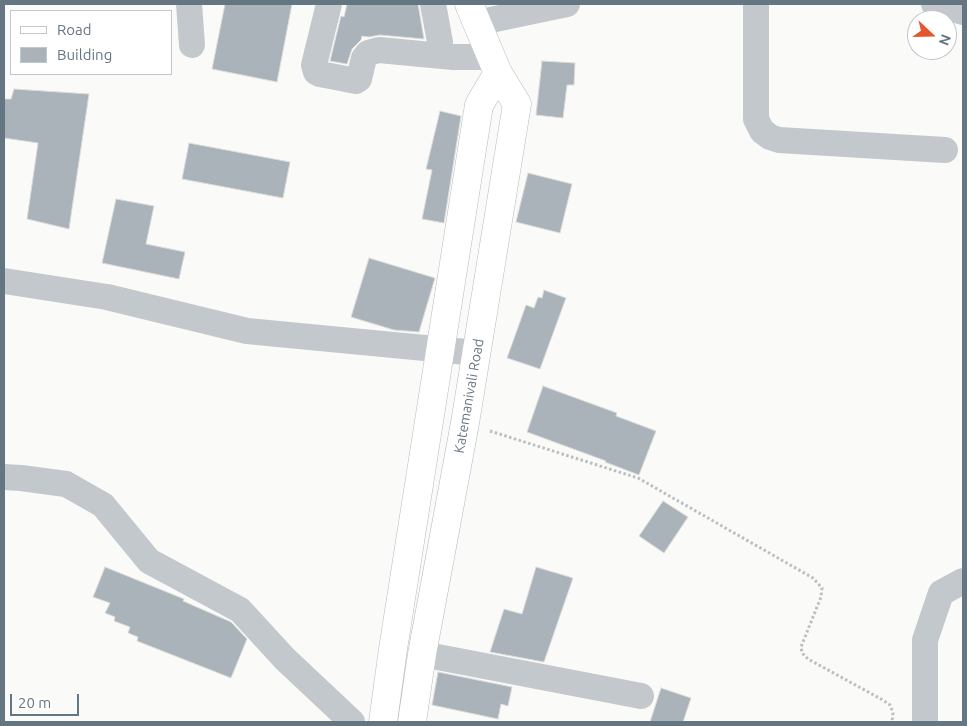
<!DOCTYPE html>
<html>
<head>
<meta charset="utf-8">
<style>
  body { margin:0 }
  #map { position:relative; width:967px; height:726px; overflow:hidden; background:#fafaf8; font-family:Ubuntu,sans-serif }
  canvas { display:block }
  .frame { position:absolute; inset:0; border:5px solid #657683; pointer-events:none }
  .legend { position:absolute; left:10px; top:10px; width:162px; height:65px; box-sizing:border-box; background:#fff; border:1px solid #c1c8cd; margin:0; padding:6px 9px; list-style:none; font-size:15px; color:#657683 }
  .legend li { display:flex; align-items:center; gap:10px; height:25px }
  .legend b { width:25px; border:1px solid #c1c8cd }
  .north { position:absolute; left:907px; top:10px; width:50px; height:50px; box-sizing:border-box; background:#fff; border:1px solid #c1c8cd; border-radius:50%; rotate:111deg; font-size:14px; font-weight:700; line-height:20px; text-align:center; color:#657683 }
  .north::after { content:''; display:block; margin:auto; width:18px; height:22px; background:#e4572e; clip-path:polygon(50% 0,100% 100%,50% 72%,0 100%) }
  .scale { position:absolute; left:10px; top:694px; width:69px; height:22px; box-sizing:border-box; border:2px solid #657683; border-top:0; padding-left:6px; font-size:15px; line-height:18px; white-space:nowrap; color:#657683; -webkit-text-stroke:4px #fff; paint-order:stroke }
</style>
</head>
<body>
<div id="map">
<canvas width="967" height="726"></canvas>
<div class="frame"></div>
<ul class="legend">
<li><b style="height:6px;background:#fff"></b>Road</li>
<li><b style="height:14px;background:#aab3b9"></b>Building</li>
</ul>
<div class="north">N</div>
<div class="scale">20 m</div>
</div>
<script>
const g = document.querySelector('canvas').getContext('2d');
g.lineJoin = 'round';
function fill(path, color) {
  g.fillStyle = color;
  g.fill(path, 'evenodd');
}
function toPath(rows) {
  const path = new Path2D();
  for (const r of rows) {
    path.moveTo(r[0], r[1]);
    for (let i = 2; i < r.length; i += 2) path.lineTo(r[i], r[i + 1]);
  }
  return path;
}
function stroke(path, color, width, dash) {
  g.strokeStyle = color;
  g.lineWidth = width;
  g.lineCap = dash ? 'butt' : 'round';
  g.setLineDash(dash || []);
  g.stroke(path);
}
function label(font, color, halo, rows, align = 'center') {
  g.font = font + ' Ubuntu,sans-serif';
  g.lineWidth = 5;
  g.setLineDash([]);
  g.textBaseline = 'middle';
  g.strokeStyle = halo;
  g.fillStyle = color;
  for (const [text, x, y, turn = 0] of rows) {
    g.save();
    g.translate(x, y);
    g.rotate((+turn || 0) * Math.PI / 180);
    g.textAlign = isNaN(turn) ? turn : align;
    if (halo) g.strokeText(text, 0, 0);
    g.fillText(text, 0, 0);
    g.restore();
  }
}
const building = toPath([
  [225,4,292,4,277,82,212,69,225,4],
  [347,4,418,4,424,39,380,35,369,37,362,36,361,40,352,49,347,64,330,61,341,16,344,17,347,4],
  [542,61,575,63,574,85,567,85,563,118,536,115,542,61],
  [14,89,89,94,69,229,27,219,38,143,4,138,4,99,11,99,14,89],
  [440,111,461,116,444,223,422,219,432,170,426,169,440,111],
  [189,143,290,162,283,198,182,179,189,143],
  [528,173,572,184,560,233,516,222,528,173],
  [116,199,154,206,146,244,185,252,179,279,102,263,116,199],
  [369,258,435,278,419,332,394,330,351,317,369,258],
  [544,290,566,298,540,369,507,358,526,305,534,308,538,297,542,298,544,290],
  [543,386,617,413,616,416,656,431,639,475,605,462,606,461,527,432,543,386],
  [663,501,688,517,664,553,639,536,663,501],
  [105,567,184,599,183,601,231,622,247,639,231,678,137,641,138,637,128,633,130,627,114,621,115,617,105,613,110,603,93,597,105,567],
  [536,567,573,578,544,662,490,652,504,609,522,614,536,567],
  [438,672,512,687,508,706,501,704,498,719,432,705,438,672],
  [661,688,691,698,683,722,650,722,661,688]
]);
fill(building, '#aab3b9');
stroke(building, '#dcdcda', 1);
const secondary = toPath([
  [383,722,393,649,479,105,498,73],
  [412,722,422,654,465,423,517,104,498,73,469,4]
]);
stroke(secondary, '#b3babf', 29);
stroke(toPath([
  [490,431,638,478,813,578,822,588,821,597,801,647,802,653,808,659,881,699,890,705,893,713,892,722]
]), '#bbbfc2', 3, [2.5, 2.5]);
stroke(toPath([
  [189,4,192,45],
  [329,4,314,65,316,72,320,74,356,81,359,79,364,58,368,53,379,50,453,57,491,57],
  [433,4,440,42],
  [756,4,756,119,762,131,770,137,779,140,945,150],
  [934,4,963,12],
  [476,23,567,4],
  [4,281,107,297,247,331,477,353],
  [4,477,21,478,66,484,103,505,149,561,240,610,285,659,352,722],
  [422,654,641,696],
  [925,722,925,640,941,593,963,581]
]), '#c3c8cc', 26);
stroke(secondary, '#fff', 28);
label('14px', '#657683', '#fff', [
  ["Katemanivali Road",469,396,-80]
]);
</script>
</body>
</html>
